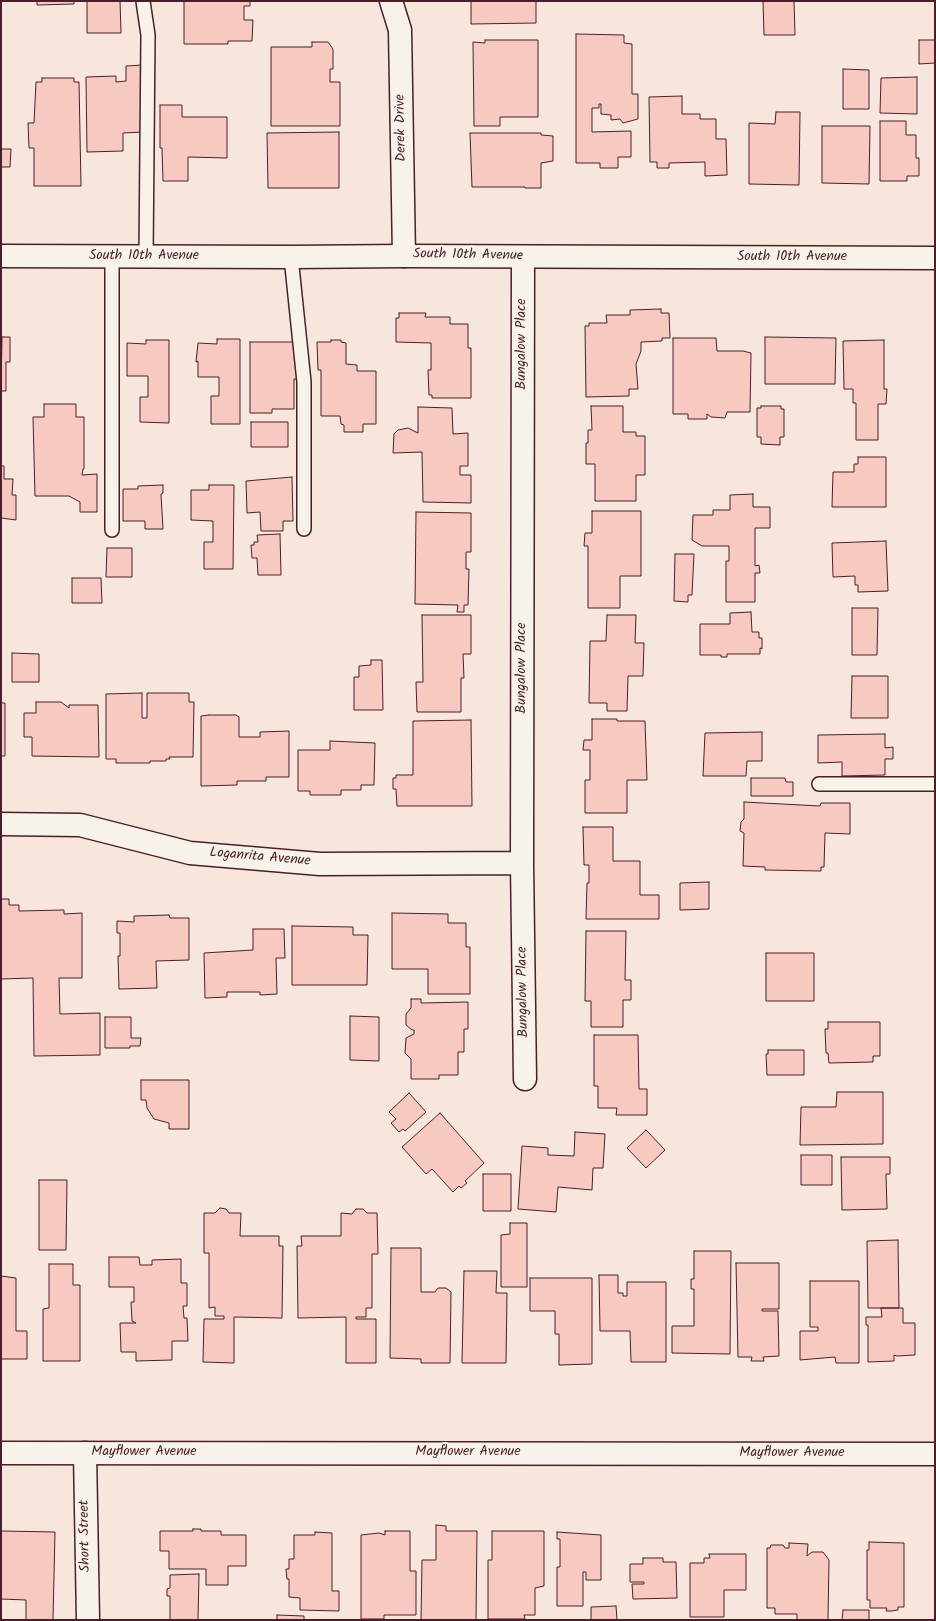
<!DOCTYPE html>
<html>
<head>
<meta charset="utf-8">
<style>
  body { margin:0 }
  #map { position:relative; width:936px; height:1621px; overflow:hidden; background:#f7e6dc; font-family:Kalam,sans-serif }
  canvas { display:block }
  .frame { position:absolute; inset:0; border:2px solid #4a1f2b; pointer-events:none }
</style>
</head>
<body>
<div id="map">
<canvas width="936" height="1621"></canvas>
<div class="frame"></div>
</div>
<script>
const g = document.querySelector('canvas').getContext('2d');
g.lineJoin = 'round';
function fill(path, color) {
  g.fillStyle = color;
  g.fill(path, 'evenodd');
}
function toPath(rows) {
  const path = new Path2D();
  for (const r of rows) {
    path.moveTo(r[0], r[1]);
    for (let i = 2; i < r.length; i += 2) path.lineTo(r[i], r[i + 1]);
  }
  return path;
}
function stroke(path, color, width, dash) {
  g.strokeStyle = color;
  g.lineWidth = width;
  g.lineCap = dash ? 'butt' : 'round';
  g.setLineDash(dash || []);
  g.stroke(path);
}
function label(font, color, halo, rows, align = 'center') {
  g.font = font + ' Kalam,sans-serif';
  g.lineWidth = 4;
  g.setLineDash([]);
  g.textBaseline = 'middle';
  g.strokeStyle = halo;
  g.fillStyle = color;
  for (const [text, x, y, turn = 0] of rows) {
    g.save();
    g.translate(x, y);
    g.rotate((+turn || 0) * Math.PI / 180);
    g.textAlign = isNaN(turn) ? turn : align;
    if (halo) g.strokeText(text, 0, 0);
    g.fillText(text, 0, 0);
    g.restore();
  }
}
const building = toPath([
  [37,1,74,1,74,4,37,5,37,1],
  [87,1,120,1,121,33,87,33,87,1],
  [184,1,250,1,250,6,244,6,244,20,253,20,252,41,228,41,228,44,184,44,184,1],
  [471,1,536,1,536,23,471,24,471,1],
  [763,1,794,1,795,35,764,35,763,1],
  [576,34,624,35,624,43,632,44,632,94,638,94,638,119,623,123,620,119,611,120,611,115,601,114,601,104,599,104,599,108,592,108,592,132,631,131,631,157,618,157,618,168,600,168,600,163,576,163,576,34],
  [485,40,538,40,538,117,500,117,500,126,474,126,473,42,485,43,485,40],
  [919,40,935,40,935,63,919,64,919,40],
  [312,42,328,42,333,49,333,69,330,69,330,82,340,82,340,126,271,126,271,47,312,47,312,42],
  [143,65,143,132,123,133,123,151,87,152,86,77,116,76,116,82,126,81,126,66,143,65],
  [843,69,869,70,869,109,843,109,843,69],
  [917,77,917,114,880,113,881,78,917,77],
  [42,78,74,78,74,82,79,82,81,186,34,186,34,148,29,148,28,123,34,123,36,82,42,82,42,78],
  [682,96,682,114,700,114,700,119,716,119,716,139,726,139,727,175,705,176,705,162,669,163,669,168,657,168,657,162,650,162,649,97,682,96],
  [160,105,182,105,182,117,227,117,227,158,188,157,188,181,163,181,162,148,160,148,160,105],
  [776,112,800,112,799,185,749,184,749,123,775,124,776,112],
  [880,121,906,121,906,135,916,135,916,158,919,158,919,176,907,176,907,181,880,181,880,121],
  [822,126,870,126,869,184,822,183,822,126],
  [339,132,339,188,268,188,267,133,339,132],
  [470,133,541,133,541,135,553,136,553,161,541,163,541,188,525,188,525,187,472,187,470,133],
  [1,149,11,149,10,167,1,167,1,149],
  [661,309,661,313,669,313,670,338,662,338,662,341,641,342,641,351,636,364,638,389,629,389,629,396,586,397,585,326,589,326,589,323,607,323,606,315,630,315,630,310,661,309],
  [399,313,426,313,425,317,450,317,450,324,468,324,468,348,471,348,471,398,432,398,432,395,429,395,428,370,431,370,431,343,396,342,396,318,399,318,399,313],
  [2,337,10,337,10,362,6,362,6,391,1,391,2,337],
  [765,337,836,338,835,384,765,384,765,337],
  [673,338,716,338,717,351,743,351,751,353,750,412,727,412,725,418,711,417,707,414,707,419,688,419,688,414,673,414,673,338],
  [217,339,240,339,240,424,211,424,211,396,219,396,219,377,198,377,198,361,196,362,198,343,217,344,217,339],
  [146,340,169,340,169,423,140,422,140,397,148,397,148,376,127,376,127,343,146,344,146,340],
  [331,340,341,340,341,342,346,343,346,364,357,365,357,371,376,371,376,424,363,424,363,432,344,432,344,425,341,424,340,416,321,416,321,370,318,370,317,342,331,342,331,340],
  [884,340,884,389,887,389,886,404,878,404,878,440,856,440,856,403,853,403,853,389,844,389,843,341,884,340],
  [250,342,294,342,294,350,297,350,297,379,294,379,294,409,272,409,272,413,250,413,250,342],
  [44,404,76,404,76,417,84,417,84,469,83,469,82,475,97,474,97,512,80,512,80,502,69,496,35,496,33,417,44,417,44,404],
  [591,406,623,406,623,432,636,432,636,436,645,436,645,475,636,475,636,501,595,501,595,464,586,464,586,443,588,443,588,430,592,430,591,406],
  [761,406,781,406,781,409,784,409,784,437,780,437,780,445,761,444,761,437,757,437,757,408,761,408,761,406],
  [418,407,452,408,453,434,468,433,468,466,460,466,460,475,471,475,471,503,423,502,422,452,393,453,394,434,398,430,408,428,418,433,418,407],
  [251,422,288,422,288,447,251,447,251,422],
  [858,457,886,457,886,507,832,507,833,472,854,472,854,464,858,464,858,457],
  [1,466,4,466,4,479,13,479,12,495,16,495,16,520,1,518,1,466],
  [292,477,293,521,283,521,283,531,261,531,260,512,247,513,246,481,292,477],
  [163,485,163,493,161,494,163,529,145,529,145,521,123,521,123,489,138,489,138,486,163,485],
  [209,485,234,485,233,569,204,569,204,542,213,542,213,521,191,520,191,490,209,490,209,485],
  [753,494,753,507,770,507,770,528,755,528,755,566,759,565,760,573,755,573,755,602,726,602,726,561,729,561,729,546,702,546,692,540,693,515,713,515,713,510,730,510,730,495,753,494],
  [592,511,641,511,641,576,620,576,620,608,588,608,588,546,584,546,585,533,592,533,592,511],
  [416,512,471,513,471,552,466,552,466,569,469,569,468,605,464,605,464,612,457,612,458,605,415,604,416,512],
  [280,534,281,575,258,575,257,558,252,558,251,545,254,545,254,542,258,542,257,535,280,534],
  [886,541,888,591,858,592,858,585,855,585,855,576,833,577,832,543,886,541],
  [107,548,132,548,132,577,106,577,107,548],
  [675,554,694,554,692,595,688,595,688,602,674,601,675,554],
  [72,578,101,578,102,603,72,603,72,578],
  [852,608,878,608,877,655,852,655,852,608],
  [751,612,752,632,759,632,759,638,762,638,762,649,760,648,760,654,727,654,727,657,721,657,721,655,700,655,700,624,730,624,730,613,751,612],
  [422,615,471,615,471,654,463,654,464,678,461,678,461,712,417,712,416,682,423,682,422,615],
  [607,615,636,615,635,643,644,643,643,676,628,676,627,711,607,711,607,703,589,703,590,641,606,641,607,615],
  [12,653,39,654,39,682,12,682,12,653],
  [371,660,382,660,383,710,354,710,354,677,359,677,359,666,371,665,371,660],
  [852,676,888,676,888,718,851,718,852,676],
  [142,693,142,718,147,718,147,693,189,693,189,702,194,702,193,757,169,757,170,759,166,759,166,761,150,761,150,763,116,763,116,759,106,759,106,694,142,693],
  [36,702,61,702,69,708,69,705,98,705,99,757,32,756,32,737,24,737,24,713,36,713,36,702],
  [1,703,5,703,5,756,1,756,1,703],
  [209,715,236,715,239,717,239,737,260,737,260,732,289,731,289,777,266,777,266,781,237,781,237,785,201,786,201,716,209,715],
  [592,719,617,719,617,721,645,721,647,780,627,780,627,813,585,813,585,780,590,780,590,750,583,750,584,740,592,740,592,719],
  [471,720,472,806,397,806,396,789,393,789,393,778,396,778,396,775,413,775,413,721,471,720],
  [762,732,762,761,747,761,746,776,703,776,705,733,762,732],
  [885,734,885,748,893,747,893,759,885,759,885,775,842,776,842,762,818,763,818,735,885,734],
  [330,741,375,743,374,785,361,785,361,790,341,790,341,795,310,795,310,791,298,791,298,750,330,750,330,741],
  [751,778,785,778,786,782,793,782,793,796,751,796,751,778],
  [744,802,820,806,821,803,850,803,850,834,825,833,824,867,821,867,821,871,765,870,765,867,743,866,744,833,740,831,741,822,744,819,744,802],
  [583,827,613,827,613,861,640,861,640,895,659,895,659,919,586,919,587,883,589,883,589,865,584,865,583,827],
  [709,882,709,909,680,910,680,883,709,882],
  [1,899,9,899,9,905,19,905,19,911,64,910,64,914,82,913,82,978,59,978,60,1014,100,1013,100,1055,34,1056,33,978,1,979,1,899],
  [392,913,448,914,448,923,466,923,466,947,470,947,470,994,428,994,428,969,392,969,392,913],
  [169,915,170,918,189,918,189,960,156,961,157,988,119,989,118,956,120,956,120,933,117,933,117,921,134,922,134,916,169,915],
  [292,926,353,927,353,935,368,935,367,985,292,985,292,926],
  [253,929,284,929,285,958,276,958,277,994,260,995,260,992,227,992,227,997,205,998,204,953,253,950,253,929],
  [586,931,626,931,625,980,631,980,631,1000,623,1000,623,1027,591,1027,591,1001,585,1001,586,931],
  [766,953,814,953,814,1001,766,1001,766,953],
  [411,999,421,999,421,1003,468,1002,468,1029,464,1029,464,1052,458,1052,458,1075,439,1075,439,1079,411,1079,411,1059,405,1053,406,1038,414,1034,414,1030,412,1030,406,1025,406,1014,411,1008,411,999],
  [350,1016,379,1017,379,1061,350,1060,350,1016],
  [105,1017,131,1017,131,1038,141,1038,140,1046,130,1046,130,1048,105,1048,105,1017],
  [828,1022,880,1022,880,1056,873,1056,873,1062,829,1063,828,1053,826,1053,825,1029,828,1029,828,1022],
  [594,1035,638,1035,639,1089,647,1089,647,1115,616,1115,617,1108,598,1108,598,1086,594,1086,594,1035],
  [768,1050,804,1050,804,1075,767,1075,766,1054,768,1054,768,1050],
  [141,1080,189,1080,189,1129,169,1129,169,1123,154,1119,147,1108,146,1100,141,1100,141,1080],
  [837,1092,883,1092,883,1144,800,1145,801,1107,836,1107,837,1092],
  [409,1093,426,1112,405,1131,403,1129,399,1132,391,1123,396,1119,389,1112,409,1093],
  [440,1113,484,1163,465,1181,467,1183,461,1188,459,1186,453,1192,432,1169,426,1174,402,1147,440,1113],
  [646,1130,665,1150,646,1168,627,1148,646,1130],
  [575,1132,605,1134,603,1168,593,1168,592,1190,558,1187,556,1212,518,1209,522,1146,548,1148,548,1155,574,1156,575,1132],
  [801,1155,832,1155,832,1185,801,1185,801,1155],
  [841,1157,890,1157,890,1174,886,1174,887,1209,842,1210,841,1157],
  [483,1174,511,1174,511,1211,483,1211,483,1174],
  [39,1180,67,1180,66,1250,39,1250,39,1180],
  [220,1208,226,1209,229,1213,241,1213,240,1236,279,1236,279,1246,283,1246,282,1318,234,1317,234,1363,203,1362,204,1319,224,1319,224,1316,215,1316,215,1307,209,1308,209,1253,204,1253,204,1213,215,1213,220,1208],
  [356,1209,363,1209,367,1213,377,1213,378,1254,372,1254,372,1308,366,1308,366,1317,356,1317,356,1319,376,1319,376,1363,346,1363,346,1317,298,1318,297,1246,302,1246,301,1236,341,1236,341,1213,352,1214,356,1209],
  [510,1223,527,1223,527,1287,501,1287,501,1235,510,1234,510,1223],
  [898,1240,899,1308,868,1308,867,1241,898,1240],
  [391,1248,421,1248,421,1292,435,1292,438,1288,446,1288,451,1292,450,1363,421,1363,421,1359,390,1358,391,1248],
  [694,1251,731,1251,730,1354,672,1353,672,1326,694,1326,694,1289,691,1289,691,1279,694,1279,694,1251],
  [109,1257,139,1257,140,1265,152,1265,152,1260,181,1259,181,1283,187,1283,187,1306,183,1306,184,1318,187,1318,188,1341,172,1341,172,1360,136,1361,136,1352,121,1352,120,1323,136,1323,132,1321,131,1302,134,1302,134,1287,109,1287,109,1257],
  [736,1263,779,1263,779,1309,762,1309,762,1311,778,1311,779,1356,763,1357,764,1361,751,1361,752,1357,738,1357,736,1263],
  [49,1264,73,1264,73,1285,80,1285,80,1361,43,1361,43,1309,49,1308,49,1264],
  [464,1271,497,1271,496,1293,507,1293,506,1363,462,1363,464,1271],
  [599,1275,618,1275,618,1293,623,1293,623,1296,627,1296,627,1282,666,1282,666,1362,631,1362,630,1331,600,1331,599,1275],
  [1,1276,16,1278,16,1331,27,1331,27,1359,1,1359,1,1276],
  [530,1278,592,1278,592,1364,559,1365,559,1334,555,1334,555,1311,530,1311,530,1278],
  [810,1281,859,1281,859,1363,836,1363,835,1357,800,1360,800,1331,818,1331,818,1327,810,1327,810,1281],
  [881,1308,903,1308,903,1323,915,1323,915,1355,897,1356,894,1355,894,1361,868,1362,868,1325,866,1325,866,1317,882,1317,881,1308],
  [436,1525,446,1526,446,1531,477,1531,476,1620,421,1620,422,1560,436,1560,436,1525],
  [193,1529,201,1529,201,1531,221,1531,221,1535,246,1535,246,1566,228,1566,228,1585,206,1585,206,1569,169,1569,169,1551,160,1551,160,1531,193,1531,193,1529],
  [1,1531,55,1532,53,1620,26,1620,26,1600,1,1599,1,1531],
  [385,1531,410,1531,410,1571,416,1571,416,1615,384,1615,384,1619,361,1619,361,1535,379,1533,385,1535,385,1531],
  [492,1531,544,1531,544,1586,535,1588,535,1615,524,1615,525,1619,488,1619,488,1560,492,1560,492,1531],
  [315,1532,332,1533,332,1591,339,1591,339,1611,300,1610,300,1598,289,1597,289,1579,287,1579,286,1569,289,1569,289,1559,294,1559,294,1535,315,1535,315,1532],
  [557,1532,601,1535,601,1580,586,1580,586,1572,583,1572,583,1606,557,1606,557,1567,560,1567,560,1539,557,1539,557,1532],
  [869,1542,904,1543,904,1607,898,1607,898,1610,891,1611,886,1611,887,1608,870,1608,870,1600,867,1600,867,1550,869,1550,869,1542],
  [789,1543,808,1544,807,1556,812,1552,823,1552,829,1560,828,1620,797,1620,797,1614,775,1614,775,1608,767,1608,767,1548,770,1548,771,1545,783,1545,785,1548,789,1548,789,1543],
  [709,1554,746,1554,746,1590,724,1590,724,1617,690,1617,690,1563,704,1563,704,1558,710,1558,709,1554],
  [643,1558,663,1558,663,1562,676,1562,677,1598,633,1599,632,1584,644,1584,644,1582,630,1582,630,1564,643,1564,643,1558],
  [199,1574,198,1620,170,1620,170,1596,167,1596,167,1589,170,1588,170,1575,199,1574],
  [616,1606,617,1620,591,1620,591,1607,616,1606],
  [843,1610,869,1610,869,1620,871,1620,842,1620,843,1610],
  [277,1615,304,1616,304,1620,277,1620,277,1615]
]);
fill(building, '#f8c9c0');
stroke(building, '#4a1f2b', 1);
const service = toPath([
  [143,1,148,35,146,257],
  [112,256,112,530],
  [291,257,304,382,304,529],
  [819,784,935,784]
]);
const minor = toPath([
  [391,1,400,30,404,256],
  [523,257,522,863,525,1079],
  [1,824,80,825,190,853,320,864,522,863],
  [85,1453,88,1620]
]);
const tertiary = toPath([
  [1,256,291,257,404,256,935,258],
  [1,1453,935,1454]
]);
stroke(service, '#4a1f2b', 16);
stroke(minor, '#4a1f2b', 25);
stroke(tertiary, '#4a1f2b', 25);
stroke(service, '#f7f3e8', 13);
stroke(minor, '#f7f3e8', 22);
stroke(tertiary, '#f7f3e8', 22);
label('14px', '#4a1f2b', '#f7f3e8', [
  ["Derek Drive",402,128,-91],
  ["South 10th Avenue",468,256,1],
  ["South 10th Avenue",144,257],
  ["South 10th Avenue",792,258],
  ["Bungalow Place",523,344,-90],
  ["Bungalow Place",523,668,-90],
  ["Loganrita Avenue",260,858,5],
  ["Bungalow Place",524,992,-91],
  ["Mayflower Avenue",144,1453],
  ["Mayflower Avenue",468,1453],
  ["Mayflower Avenue",792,1454],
  ["Short Street",86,1536,-91]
]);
</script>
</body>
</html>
